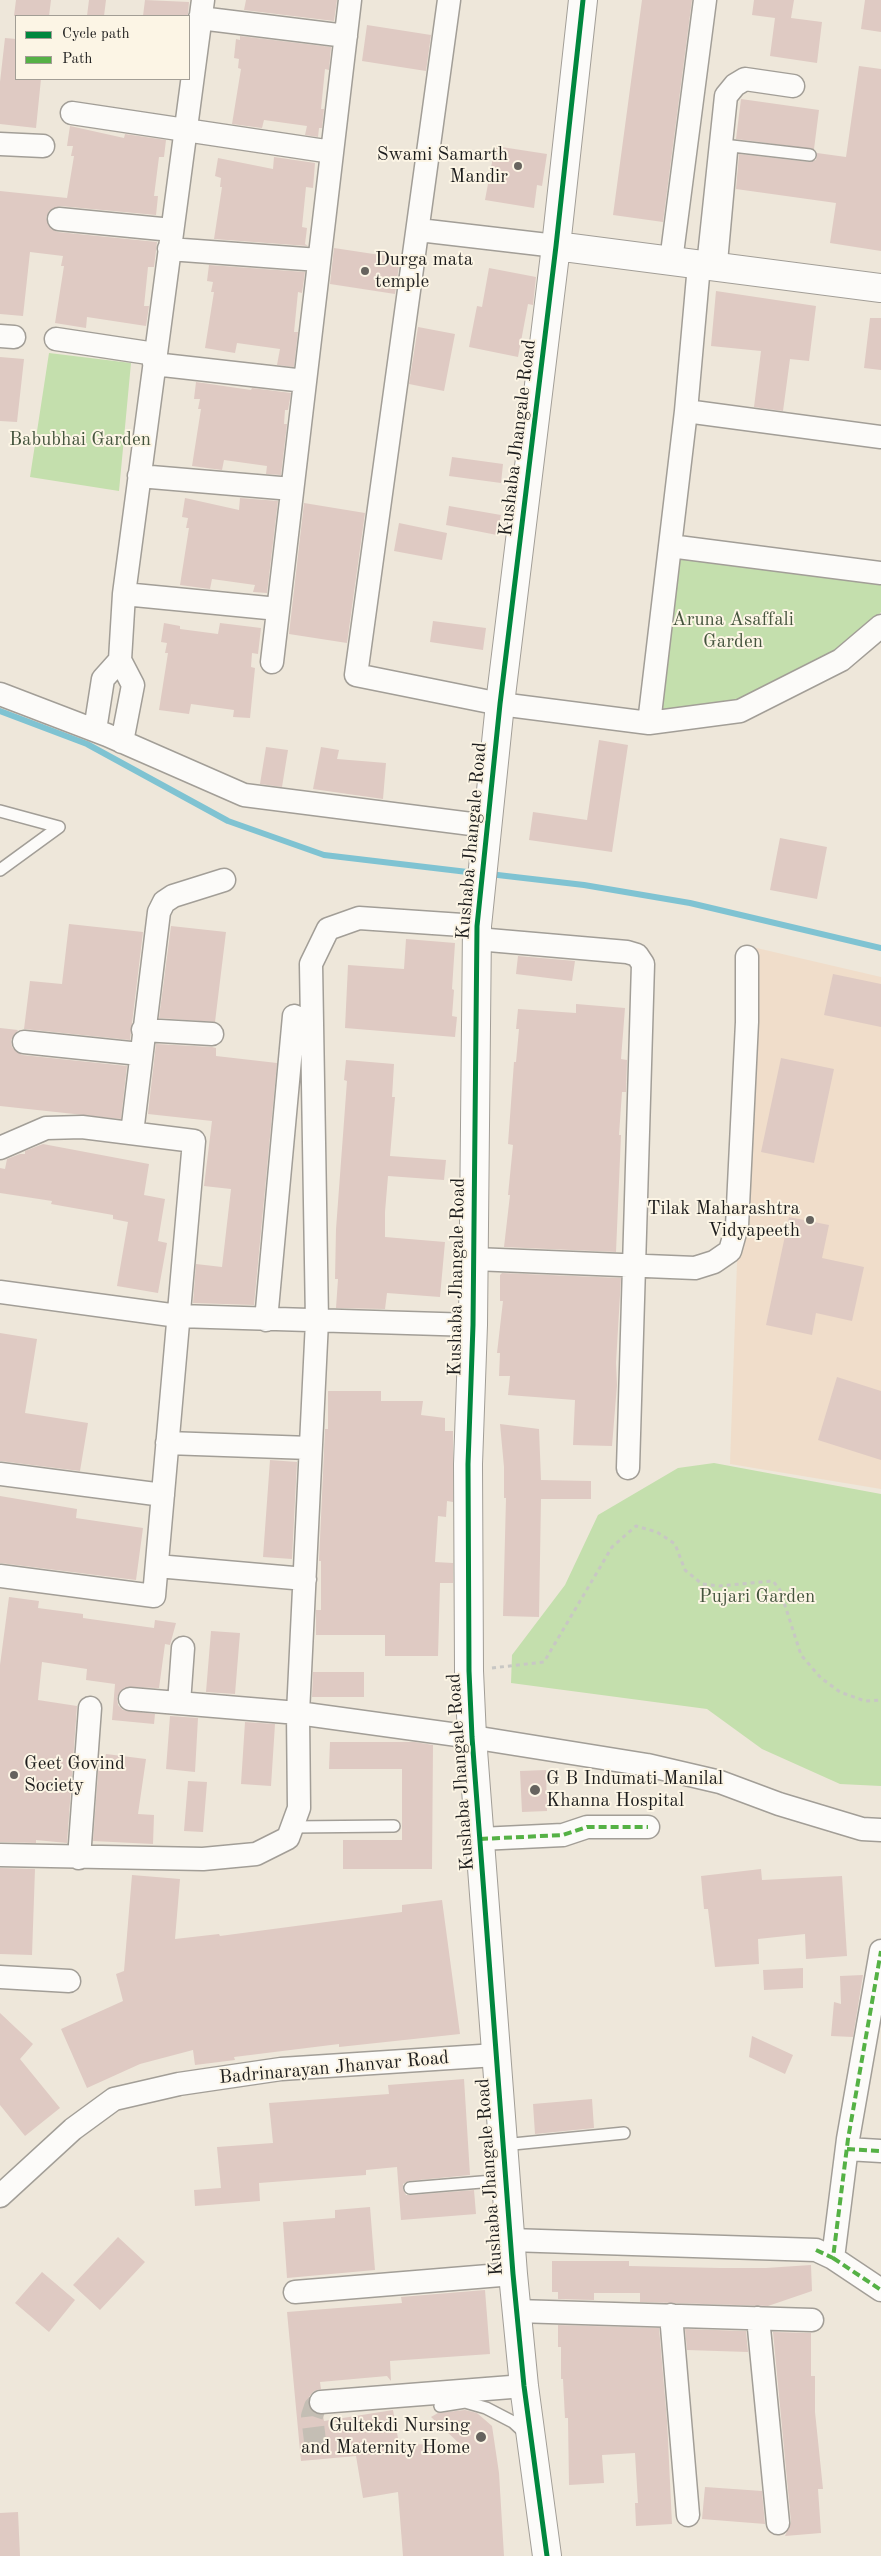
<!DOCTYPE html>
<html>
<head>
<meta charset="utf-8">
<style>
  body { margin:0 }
  #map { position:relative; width:881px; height:2556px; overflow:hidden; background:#eee7da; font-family:"Old Standard TT",serif }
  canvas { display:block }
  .legend { position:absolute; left:15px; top:15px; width:175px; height:65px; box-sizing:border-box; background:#fcf5e5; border:1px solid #a29e95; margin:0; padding:6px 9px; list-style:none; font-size:15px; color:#1c1c1c }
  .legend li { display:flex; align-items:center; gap:10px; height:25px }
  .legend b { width:25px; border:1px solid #a29e95 }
</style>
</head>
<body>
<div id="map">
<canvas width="881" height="2556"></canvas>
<ul class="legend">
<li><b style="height:6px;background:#00873e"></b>Cycle path</li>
<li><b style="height:6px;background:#55b145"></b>Path</li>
</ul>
</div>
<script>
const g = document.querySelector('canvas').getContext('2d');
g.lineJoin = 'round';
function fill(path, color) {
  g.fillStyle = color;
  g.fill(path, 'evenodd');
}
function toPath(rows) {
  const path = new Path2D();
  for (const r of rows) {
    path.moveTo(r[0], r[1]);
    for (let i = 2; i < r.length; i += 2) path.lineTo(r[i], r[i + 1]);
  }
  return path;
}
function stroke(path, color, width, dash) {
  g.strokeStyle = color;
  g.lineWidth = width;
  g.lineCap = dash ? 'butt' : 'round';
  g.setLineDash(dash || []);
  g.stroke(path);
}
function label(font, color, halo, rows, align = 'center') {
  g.font = font + ' "Old Standard TT",serif';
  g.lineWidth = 4;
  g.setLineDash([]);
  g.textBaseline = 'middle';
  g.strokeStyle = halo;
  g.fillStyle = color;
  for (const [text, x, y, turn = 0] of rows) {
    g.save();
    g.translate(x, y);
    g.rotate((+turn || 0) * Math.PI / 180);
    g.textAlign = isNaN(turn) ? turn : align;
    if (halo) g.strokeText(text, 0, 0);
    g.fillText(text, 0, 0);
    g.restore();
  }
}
fill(toPath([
  [748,946,881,977,881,1489,730,1464]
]), '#f0ddca');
fill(toPath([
  [49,353,131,363,119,491,30,477],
  [669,556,881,574,881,612,841,660,743,702,657,715],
  [714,1463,881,1494,881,1786,840,1784,762,1749,707,1709,511,1683,512,1655,565,1585,598,1515,678,1468]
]), '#c4dfad');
stroke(toPath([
  [0,711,87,744,228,821,324,855,476,873],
  [489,874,584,885,690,903,881,948]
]), '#7fc3d2', 6);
fill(toPath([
  [16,0,51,0,49,16,14,16],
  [89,0,106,0,104,16,87,16],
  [145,0,189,2,188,14,187,16,143,16],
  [246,0,337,0,334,21,244,10],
  [642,0,692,0,663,222,613,215],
  [754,0,794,0,791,18,822,22,817,63,770,56,775,18,752,15],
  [865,0,881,0,881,32,861,29],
  [367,25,431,35,426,71,362,61],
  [240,36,331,47,329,70,325,69,321,109,324,109,322,128,319,128,318,137,305,135,307,126,264,120,262,128,232,124,241,69,238,68,239,59,234,58,236,39,240,40],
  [5,38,16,39,16,79,41,79,36,128,0,124,0,82],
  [859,66,881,69,881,251,830,243,836,203,736,189,739,154,809,162,816,160,817,153,846,157],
  [741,99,819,110,814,149,736,139],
  [70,126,124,138,125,134,166,140,164,157,159,157,154,196,158,196,156,215,60,206,49,211,46,218,51,229,58,232,157,242,154,267,148,267,144,306,149,306,146,326,87,317,86,328,55,323,64,266,61,266,63,256,30,252,23,316,0,314,0,191,67,198,74,156,71,156,73,146,67,146],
  [495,146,547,154,542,186,537,185,534,208,485,200],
  [274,157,315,163,313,188,306,187,302,227,307,228,305,244,308,246,214,239,222,187,220,187,221,178,215,176,218,158,273,169],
  [334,248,400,258,395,294,330,284],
  [209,265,305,272,302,293,298,292,294,332,298,332,294,367,277,365,280,349,237,343,235,353,205,348,214,292,211,292,213,282,207,281],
  [489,268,536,277,533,305,528,304,518,357,469,347,477,306,482,307],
  [716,291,816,306,809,361,790,359,783,411,754,407,761,351,711,346],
  [870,318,881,318,881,370,864,368],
  [418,327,455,334,444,391,409,384],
  [0,357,24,359,17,422,0,421],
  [196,382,251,390,252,388,291,393,288,410,285,410,284,424,287,424,281,475,266,474,267,466,224,460,222,470,192,466,201,409,198,409,200,399,194,399],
  [452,457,503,464,501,483,449,476],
  [185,498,239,510,240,498,278,501,267,593,253,592,255,585,212,579,210,589,180,585,189,528,186,528,188,518,182,517],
  [304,503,365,513,347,643,289,634],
  [449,506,501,515,497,535,446,525],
  [399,523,447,533,442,560,394,551],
  [433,621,486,628,483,650,430,642],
  [164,623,180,626,180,629,218,634,220,623,261,628,258,654,252,653,251,667,255,668,250,718,233,717,234,710,191,704,189,714,159,710,168,653,165,653,167,643,161,642],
  [599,740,628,745,612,852,529,840,533,812,587,820],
  [266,747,288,750,282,787,260,784],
  [321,747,339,750,337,759,386,763,383,799,313,789],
  [780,838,827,847,817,899,770,890],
  [69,924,143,932,130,1040,24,1029,30,981,62,984],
  [171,926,226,932,215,1022,159,1018],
  [406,939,455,943,452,989,454,990,452,1016,457,1017,455,1037,345,1028,348,965,404,969],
  [518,956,575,961,572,981,516,974],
  [833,974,881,984,881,1027,824,1015],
  [576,1004,625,1008,621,1059,627,1060,626,1092,622,1092,619,1135,621,1135,616,1252,504,1247,510,1195,508,1195,513,1145,508,1144,514,1062,516,1062,519,1029,516,1029,518,1009,576,1013],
  [0,1028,18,1030,11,1040,12,1047,22,1055,127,1066,121,1119,0,1106],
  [156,1044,212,1047,216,1048,216,1056,277,1063,254,1305,193,1303,196,1264,222,1267,231,1189,204,1186,212,1121,148,1114],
  [781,1058,834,1069,814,1163,761,1152],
  [346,1060,394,1064,392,1097,395,1097,390,1156,446,1160,444,1180,388,1176,385,1212,385,1237,445,1242,440,1297,387,1293,385,1309,336,1308,338,1279,335,1279,336,1229,347,1081,344,1080],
  [43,1144,149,1164,144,1195,165,1199,158,1241,167,1243,158,1293,117,1286,128,1222,113,1219,113,1215,51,1204,52,1201,0,1193,0,1168,5,1169,7,1159,20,1154,25,1154,25,1151],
  [789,1217,829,1225,822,1258,864,1267,852,1321,816,1313,812,1335,766,1325],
  [502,1273,621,1278,616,1363,617,1385,612,1446,573,1445,575,1400,508,1395,510,1376,499,1376,500,1353,497,1353,503,1301,500,1301,500,1275],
  [0,1333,37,1339,25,1413,88,1423,80,1471,0,1461],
  [837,1377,881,1391,881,1460,818,1440],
  [328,1391,381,1391,381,1401,423,1401,421,1415,445,1418,445,1431,453,1431,453,1502,447,1501,446,1517,438,1516,435,1562,453,1563,453,1583,440,1583,438,1656,385,1656,385,1635,316,1635,316,1610,321,1610,321,1561,319,1561,325,1429,328,1429],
  [500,1424,539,1429,541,1480,591,1481,591,1499,541,1499,539,1617,503,1616,506,1498,504,1498,504,1467],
  [270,1460,297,1462,292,1559,263,1557],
  [0,1496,77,1509,76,1518,143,1528,136,1580,0,1563],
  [9,1597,39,1601,38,1608,83,1614,83,1618,154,1628,155,1620,176,1623,170,1645,165,1644,159,1688,125,1687,117,1697,118,1705,123,1710,155,1714,154,1724,112,1720,115,1684,86,1680,87,1669,42,1662,38,1700,77,1706,67,1843,36,1840,36,1843,0,1842,0,1665],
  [211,1631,240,1633,235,1694,206,1692],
  [313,1672,364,1672,364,1697,312,1697],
  [170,1716,198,1718,195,1772,166,1769],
  [245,1722,275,1724,271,1786,241,1784],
  [330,1742,415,1742,433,1745,432,1869,343,1869,343,1840,402,1840,402,1769,329,1769],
  [106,1754,146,1759,138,1814,154,1815,153,1844,93,1841,99,1760,105,1760],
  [546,1770,547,1811,522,1812,520,1771],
  [188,1781,207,1782,203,1832,184,1831],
  [0,1868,35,1869,32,1955,0,1954],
  [761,1869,762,1880,842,1876,847,1956,806,1959,805,1934,758,1939,759,1964,715,1967,708,1909,704,1909,701,1876],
  [132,1875,180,1879,175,1939,219,1934,220,1936,402,1912,402,1905,442,1900,460,2034,339,2047,339,2044,234,2057,235,2060,195,2065,193,2050,140,2064,87,2088,61,2029,123,2001,116,1974,124,1971],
  [803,1968,803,1988,764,1990,763,1970],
  [863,1975,853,2037,831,2036,834,2002,841,2004,840,1976],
  [0,2013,33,2044,20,2059,60,2108,25,2136,0,2105],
  [752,2036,793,2055,785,2074,749,2057],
  [464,2079,470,2175,409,2181,403,2184,403,2189,406,2195,411,2195,474,2190,476,2214,401,2220,397,2167,366,2170,366,2175,259,2183,260,2201,195,2206,194,2190,221,2188,217,2147,273,2143,269,2103,389,2094,388,2085],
  [592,2099,594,2128,535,2134,533,2104],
  [370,2207,375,2270,287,2278,283,2222,335,2218,335,2210],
  [118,2237,145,2262,100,2310,73,2285],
  [552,2261,629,2261,629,2266,720,2268,766,2268,811,2265,812,2291,768,2306,640,2302,640,2293,594,2293,594,2300,558,2299,558,2292,552,2292],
  [42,2272,75,2300,49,2332,15,2303],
  [485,2290,490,2354,390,2361,391,2381,387,2376,320,2382,321,2389,314,2391,309,2397,310,2409,316,2414,323,2415,324,2421,393,2410,399,2444,461,2445,431,2417,438,2413,465,2410,477,2413,492,2426,499,2473,504,2556,403,2556,398,2492,363,2498,356,2456,301,2461,287,2312,402,2303,401,2297],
  [558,2325,659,2328,667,2420,672,2524,636,2526,635,2503,638,2503,635,2453,602,2455,604,2483,569,2485,568,2418,565,2418,563,2379,561,2379,561,2347,558,2347],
  [685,2329,746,2331,748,2352,687,2350],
  [773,2332,811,2333,811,2376,815,2376,815,2412,823,2489,818,2489,821,2533,785,2536,791,2522],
  [705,2487,762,2491,765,2524,702,2519],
  [18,2512,20,2556,0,2556,0,2513]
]), '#dfcac3');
stroke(toPath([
  [316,2449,312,2416,315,2407,321,2402]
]), '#c4beb4', 22, [22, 11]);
const service = toPath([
  [721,268,732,146,810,155],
  [0,811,59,827],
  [0,870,59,827],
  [292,1827,394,1826],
  [503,2145,624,2133],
  [410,2188,505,2180],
  [440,2406,465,2402,486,2408,513,2422,526,2434]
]);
const minor = toPath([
  [449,0,356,675,500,704,649,723,740,711,841,660,881,626],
  [200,18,346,36],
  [72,113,332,152],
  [0,144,43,146],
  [59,219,172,230],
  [419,230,556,246],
  [169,249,319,260],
  [671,261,705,0],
  [708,266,726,96,735,85,745,79,793,86],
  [0,336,14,337],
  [56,339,155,354],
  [154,364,305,381],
  [686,411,881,437],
  [139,476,292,489],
  [670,546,881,573],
  [124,594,278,609],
  [272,662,350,0],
  [0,694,107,735,244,795,487,826],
  [649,723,686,411,699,265],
  [95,730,103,679,120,660],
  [122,742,133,685,120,660,124,594,203,0],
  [477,939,627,952,637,955,643,964,628,1468],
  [143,1030,212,1034],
  [24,1042,140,1054],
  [132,1133,159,912,164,902,173,896,224,880],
  [0,1148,46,1128,82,1127,194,1141,154,1596,0,1576],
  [474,1259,695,1268,714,1262,730,1251,737,1226,747,1022,747,957],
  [0,1292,178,1316,473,1325],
  [266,1320,294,1016],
  [167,1443,310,1448],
  [0,1474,163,1495],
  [157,1566,305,1579],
  [130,1699,298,1713,472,1737,647,1765,720,1782,779,1804,862,1829,881,1830],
  [179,1703,183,1648],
  [480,1839,563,1835,587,1827,648,1827],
  [0,1855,203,1859,256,1854,288,1838,299,1808,298,1713,317,1321,311,964,328,929,359,918,477,926],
  [79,1858,90,1708],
  [0,1977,69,1981],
  [847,2149,881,2151],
  [0,2196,73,2129,114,2099,179,2084,281,2069,496,2055],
  [510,2240,816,2250,833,2258,848,2139,881,1951],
  [833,2258,881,2290],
  [295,2292,513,2274],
  [516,2311,812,2320],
  [671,2315,688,2515],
  [758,2318,778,2523],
  [321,2402,524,2386]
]);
const tertiary = toPath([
  [556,246,881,288],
  [547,2556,524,2386,513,2274,472,1737,469,1671,468,1464,473,1325,477,926,500,704,556,246,583,0]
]);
stroke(service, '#a29e97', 14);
stroke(minor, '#a29e97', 25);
stroke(tertiary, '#a29e97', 30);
stroke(toPath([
  [492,1668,544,1662,612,1547,636,1526,657,1532,675,1544,685,1570,702,1584,719,1586,773,1581,780,1590,801,1655,821,1678,840,1692,865,1701,881,1700]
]), '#c8c7c4', 3, [4, 4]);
stroke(service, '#fcfbf9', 11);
stroke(minor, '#fcfbf9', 22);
stroke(tertiary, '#fcfbf9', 28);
stroke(toPath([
  [480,1839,563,1835,587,1827,648,1827],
  [847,2149,881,2151],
  [816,2250,833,2258,848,2139,881,1951],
  [833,2258,881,2290]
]), '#55b145', 4, [8, 4]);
stroke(toPath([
  [547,2556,524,2386,513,2274,472,1737,469,1671,468,1464,473,1325,477,926,500,704,556,246,583,0]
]), '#00873e', 5);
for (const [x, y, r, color] of [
  [518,166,5,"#66635e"],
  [365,271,5,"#66635e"],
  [810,1220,5,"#66635e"],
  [14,1775,5,"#66635e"],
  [535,1790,6,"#66635e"],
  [481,2437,6,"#66635e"]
]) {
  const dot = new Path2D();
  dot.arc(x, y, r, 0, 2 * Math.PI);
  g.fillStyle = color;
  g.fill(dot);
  stroke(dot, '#fcf5e5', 2);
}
label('19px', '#1c1c1c', '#fcf5e5', [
  ["Swami Samarth",508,155],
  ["Mandir",508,177],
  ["Durga mata",375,260,"left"],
  ["temple",375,282,"left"],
  ["Tilak Maharashtra",800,1209],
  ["Vidyapeeth",800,1231],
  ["Geet Govind",24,1764,"left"],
  ["Society",24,1786,"left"],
  ["G B Indumati Manilal",546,1779,"left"],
  ["Khanna Hospital",546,1801,"left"],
  ["Gultekdi Nursing",470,2426],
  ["and Maternity Home",470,2448]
], 'right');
label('19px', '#1c1c1c', '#fcf5e5', [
  ["Kushaba Jhangale Road",518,438,-83],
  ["Kushaba Jhangale Road",472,841,-85],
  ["Kushaba Jhangale Road",457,1277,-89],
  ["Kushaba Jhangale Road",461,1772,-94],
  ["Badrinarayan Jhanvar Road",334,2068,-5],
  ["Kushaba Jhangale Road",490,2177,-94]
]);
label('19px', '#44543d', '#fcf5e5', [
  ["Babubhai Garden",80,440],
  ["Aruna Asaffali",733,620],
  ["Garden",733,642],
  ["Pujari Garden",757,1597]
]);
</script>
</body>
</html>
